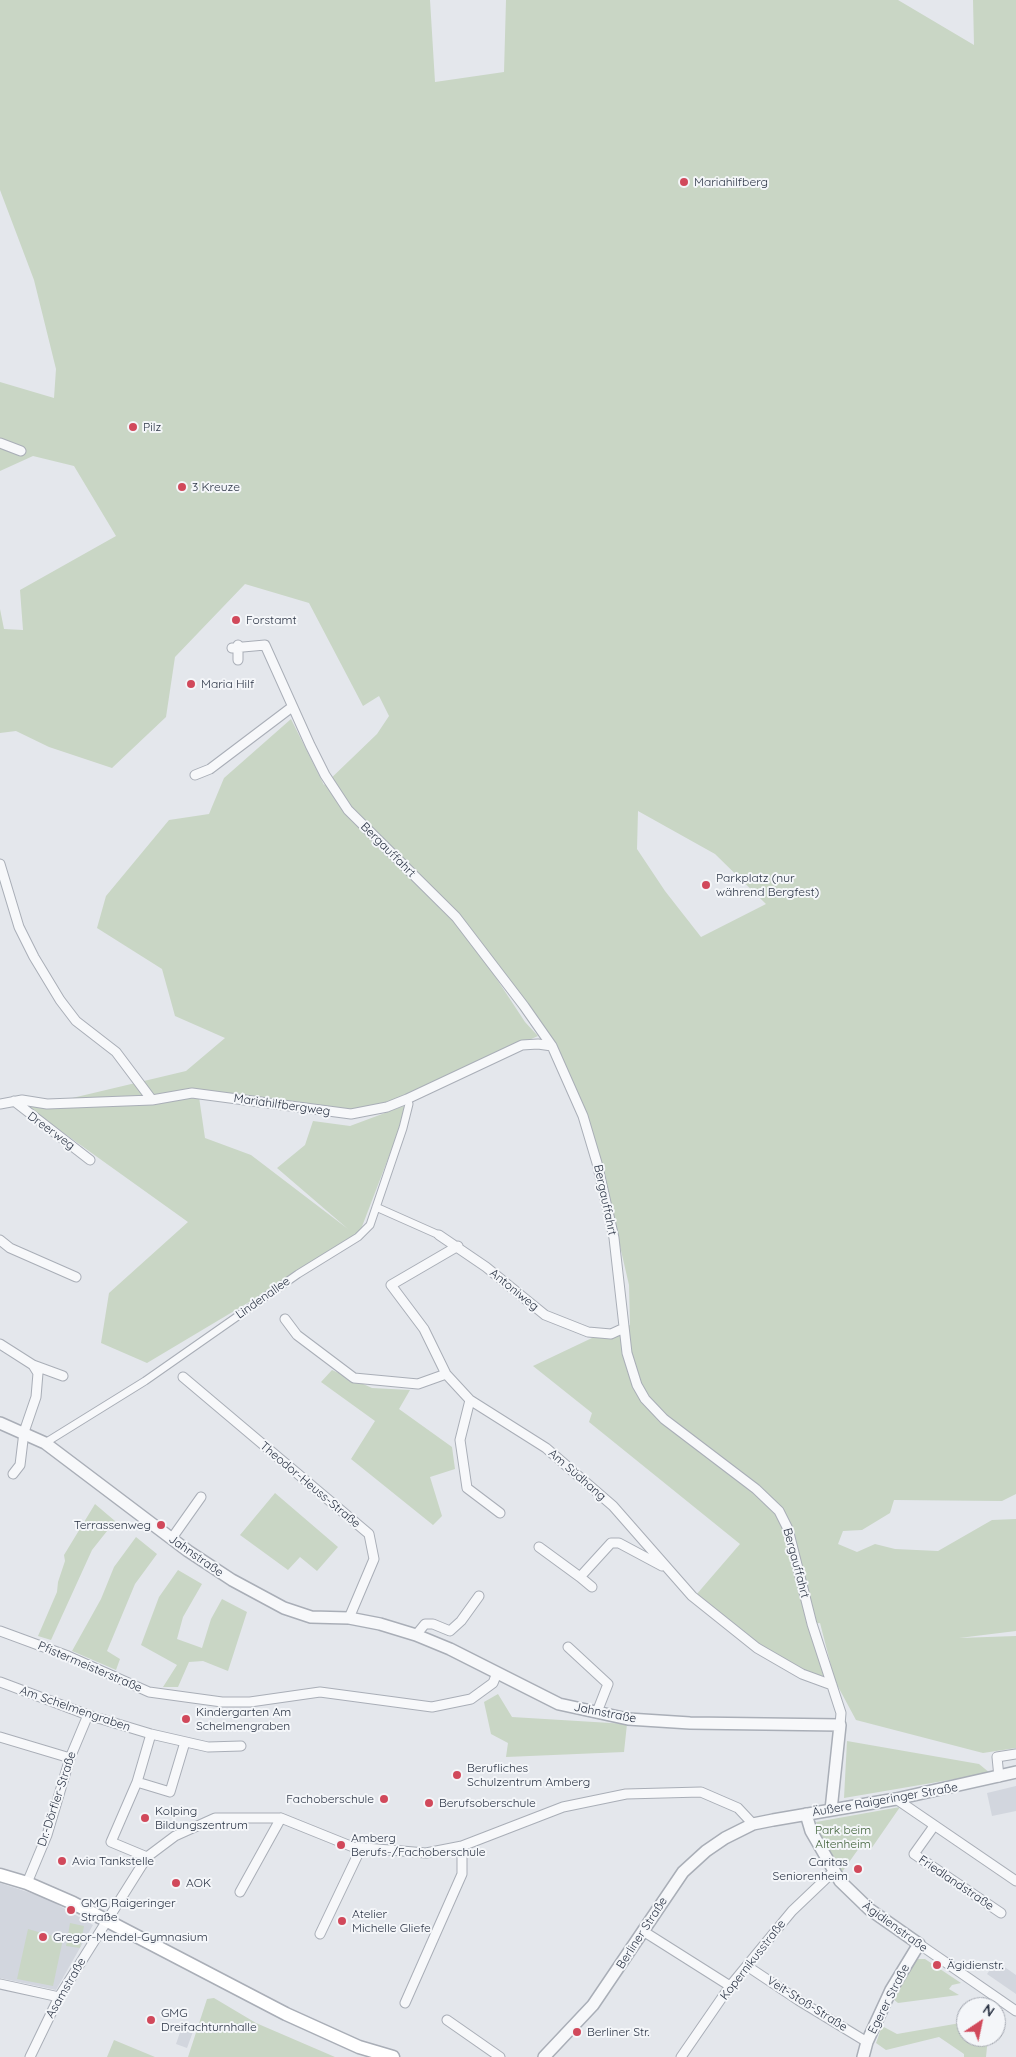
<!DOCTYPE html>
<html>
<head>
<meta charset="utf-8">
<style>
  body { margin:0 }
  #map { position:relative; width:1016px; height:2057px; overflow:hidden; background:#e4e7ec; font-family:Quicksand,sans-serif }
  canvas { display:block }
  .north { position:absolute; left:956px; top:1997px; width:50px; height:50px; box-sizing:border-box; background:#f4f6f9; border:1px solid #a4a8b1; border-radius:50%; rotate:34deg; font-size:14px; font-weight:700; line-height:20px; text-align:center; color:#2b3445 }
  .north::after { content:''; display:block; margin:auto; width:18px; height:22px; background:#d1495b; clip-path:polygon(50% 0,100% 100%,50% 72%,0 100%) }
</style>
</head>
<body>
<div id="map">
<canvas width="1016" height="2057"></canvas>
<div class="north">N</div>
</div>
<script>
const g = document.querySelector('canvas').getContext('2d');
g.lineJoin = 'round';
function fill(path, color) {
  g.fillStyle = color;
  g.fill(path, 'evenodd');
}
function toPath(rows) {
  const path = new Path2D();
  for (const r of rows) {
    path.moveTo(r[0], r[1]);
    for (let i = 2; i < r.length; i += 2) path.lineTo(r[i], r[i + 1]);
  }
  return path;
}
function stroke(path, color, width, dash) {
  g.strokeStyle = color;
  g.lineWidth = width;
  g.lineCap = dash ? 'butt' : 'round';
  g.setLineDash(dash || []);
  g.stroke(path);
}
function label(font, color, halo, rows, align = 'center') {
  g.font = font + ' Quicksand,sans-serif';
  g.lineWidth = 4;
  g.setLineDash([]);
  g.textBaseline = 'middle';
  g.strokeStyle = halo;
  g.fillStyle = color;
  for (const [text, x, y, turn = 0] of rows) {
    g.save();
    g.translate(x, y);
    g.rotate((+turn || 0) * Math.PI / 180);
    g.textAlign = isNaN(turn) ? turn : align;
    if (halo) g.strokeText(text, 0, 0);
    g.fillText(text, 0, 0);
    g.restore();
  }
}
fill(toPath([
  [1016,1786,1016,1811,992,1816,987,1793],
  [0,1883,46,1898,93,1925,56,1990,0,1978],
  [996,1961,1016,1975,1016,1994,987,1974],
  [184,2021,195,2026,187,2048,176,2044]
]), '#d2d6de');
fill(toPath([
  [0,0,430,0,435,82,504,72,506,0,898,0,974,45,973,0,1016,0,1016,1494,1002,1501,894,1500,890,1513,862,1530,843,1531,838,1544,857,1552,875,1544,895,1549,938,1551,992,1520,1016,1519,1016,1631,959,1638,1016,1636,1016,1748,983,1753,856,1720,835,1681,820,1623,812,1624,787,1524,797,1583,826,1680,804,1673,760,1645,696,1595,740,1544,589,1422,592,1413,533,1366,592,1338,611,1334,630,1325,629,1285,610,1203,554,1041,462,926,525,1022,538,1036,354,1117,199,1097,205,1138,251,1155,348,1229,277,1168,305,1145,313,1121,350,1126,409,1104,358,1237,147,1363,101,1343,109,1293,188,1222,26,1106,47,1104,186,1071,225,1038,175,1016,162,969,97,928,106,896,169,820,209,814,224,778,291,719,324,785,377,734,389,716,379,696,363,706,309,603,245,584,175,657,166,717,112,768,49,747,16,731,0,733,0,609,4,629,23,630,20,590,116,536,74,466,33,456,0,471,0,382,54,398,56,369,34,280,0,190],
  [638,811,715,854,766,904,701,937,665,891,637,849],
  [332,1370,372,1388,410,1390,399,1409,452,1447,455,1469,430,1477,442,1516,433,1525,351,1459,375,1421,321,1382],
  [275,1493,338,1547,317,1571,300,1557,288,1570,240,1535],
  [95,1504,115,1521,92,1550,51,1640,38,1636,57,1592,58,1582,65,1561,64,1555],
  [136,1537,157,1554,135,1584,107,1651,120,1659,116,1670,72,1651,101,1599,114,1567],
  [178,1570,202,1584,183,1617,177,1639,202,1648,211,1619,222,1599,247,1612,228,1671,203,1661,189,1662,178,1687,163,1687,177,1665,141,1645,159,1597],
  [498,1694,512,1717,627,1724,624,1752,506,1757,508,1743,491,1734,484,1702],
  [847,1741,979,1764,990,1773,844,1798],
  [900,1807,871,1849,862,1844,842,1872,823,1843,816,1822],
  [70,1923,84,1926,80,1948,66,1946],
  [28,1929,63,1939,53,1986,17,1979],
  [918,1959,925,1959,961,1983,952,1985,949,1989,959,1995,898,2003,893,1999,912,1965],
  [214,1998,256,2023,335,2057,188,2057,207,1999],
  [966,2022,966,2037,988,2037,986,2057,964,2057,964,2054,939,2037,886,2050,876,2043,882,2026,897,2034],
  [114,2040,155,2057,107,2057]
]), '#c9d6c5');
const pedestrian = toPath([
  [376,1207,439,1235],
  [45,1443,145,1381,298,1274,358,1237,370,1225,403,1128,409,1104,407,1099]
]);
const minor = toPath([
  [0,443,21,451],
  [238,645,238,660],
  [232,648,265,645,310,745,325,775,348,810,456,917,524,1006,552,1046,583,1116,597,1163,614,1238,627,1353,637,1385,645,1399,664,1419,756,1489,779,1511,788,1529,812,1624,841,1713,840,1725],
  [195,775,210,769,292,707],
  [0,864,19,927,34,957,60,1000,76,1021,116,1052,152,1100],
  [14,1101,90,1160],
  [0,1104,22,1100,47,1104,152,1100,192,1093,351,1114,387,1107,407,1099,522,1045,538,1044,552,1046],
  [439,1235,486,1267,545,1315,588,1332,611,1334,624,1328],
  [0,1240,10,1248,76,1277],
  [458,1246,391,1285,424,1329,446,1374,470,1400,546,1448,613,1506,692,1596,757,1648,802,1674,832,1685],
  [285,1319,297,1335,354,1378,418,1384,446,1374],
  [0,1344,33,1365,63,1376],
  [183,1377,369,1534,374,1559,349,1618],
  [470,1400,460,1440,467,1488,500,1513],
  [13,1474,20,1465,24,1432,36,1397,38,1373,33,1365],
  [172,1538,201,1497],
  [539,1547,580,1577,611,1543,619,1543,662,1566],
  [580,1577,592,1587],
  [0,1631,68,1656,149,1692,222,1702,250,1702,320,1692,432,1707,471,1699,493,1683,497,1673],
  [416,1635,425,1624,433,1624,450,1631,461,1621,479,1596],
  [568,1647,608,1684,597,1712],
  [0,1682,88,1715,151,1734,208,1747,241,1746],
  [0,1737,70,1758],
  [999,1777,997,1757,1016,1754],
  [137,1782,170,1792,185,1742],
  [896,1799,1016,1881],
  [934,1826,914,1854,1001,1913],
  [147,1857,111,1842,137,1782,151,1734],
  [27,1883,47,1835,70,1758,88,1715],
  [240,1892,281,1818],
  [643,1931,730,1986],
  [320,1934,361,1848],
  [919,1944,1016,2011],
  [747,1966,798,2000,867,2042],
  [0,1984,59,1997],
  [405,2003,462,1874,462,1846],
  [447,2020,500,2057],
  [30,2057,59,1997,147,1857,175,1836,215,1818,281,1818,353,1847,426,1853,462,1846,563,1807,626,1794,701,1792,738,1808,753,1824],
  [681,2057,730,1986,792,1911,834,1871]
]);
const tertiary = toPath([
  [0,1423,45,1443,188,1551,232,1580,284,1608,311,1617,349,1618,380,1624,416,1635,450,1649,559,1704,628,1719,690,1723,840,1725,831,1810],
  [806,1814,811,1831,840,1881,869,1909,919,1944,891,1990,867,2042,863,2057],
  [544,2057,593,2005,683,1872,706,1851,725,1838,753,1824,773,1820,896,1799,1016,1772]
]);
const secondary = toPath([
  [0,1875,27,1883,73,1903,286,2014,359,2047,393,2057]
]);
stroke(pedestrian, '#a9aeb7', 9);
stroke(minor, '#a9aeb7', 11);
stroke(tertiary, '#a9aeb7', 14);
stroke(secondary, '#a9aeb7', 15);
stroke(pedestrian, '#f7f8fa', 7);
stroke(minor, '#f7f8fa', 9);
stroke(tertiary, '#f7f8fa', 11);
stroke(secondary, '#fff', 12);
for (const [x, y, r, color] of [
  [684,182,5,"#d1495b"],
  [133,427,5,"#d1495b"],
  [182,487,5,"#d1495b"],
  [236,620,5,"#d1495b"],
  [191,684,5,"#d1495b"],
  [706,885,5,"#d1495b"],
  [161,1525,5,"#d1495b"],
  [186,1719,5,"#d1495b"],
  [457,1775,5,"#d1495b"],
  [384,1799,5,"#d1495b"],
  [429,1803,5,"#d1495b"],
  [145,1818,5,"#d1495b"],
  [341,1845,5,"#d1495b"],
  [62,1861,5,"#d1495b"],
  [858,1869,5,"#d1495b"],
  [176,1883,5,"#d1495b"],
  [71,1910,5,"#d1495b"],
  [342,1921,5,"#d1495b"],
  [43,1937,5,"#d1495b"],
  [937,1965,5,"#d1495b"],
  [151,2020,5,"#d1495b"],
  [577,2032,5,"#d1495b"]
]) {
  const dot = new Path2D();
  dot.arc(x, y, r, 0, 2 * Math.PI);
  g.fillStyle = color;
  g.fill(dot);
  stroke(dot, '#f4f6f9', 2);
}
label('12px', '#2b3445', '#f4f6f9', [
  ["Mariahilfberg",694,182],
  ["Pilz",143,427],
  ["3 Kreuze",192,487],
  ["Forstamt",246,620],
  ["Maria Hilf",201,684],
  ["Parkplatz (nur",716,878],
  ["während Bergfest)",716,892],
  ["Terrassenweg",151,1525,"right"],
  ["Kindergarten Am",196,1712],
  ["Schelmengraben",196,1726],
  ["Berufliches",467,1768],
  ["Schulzentrum Amberg",467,1782],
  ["Fachoberschule",374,1799,"right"],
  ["Berufsoberschule",439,1803],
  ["Kolping",155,1811],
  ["Bildungszentrum",155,1825],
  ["Amberg",351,1838],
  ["Berufs-/Fachoberschule",351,1852],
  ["Avia Tankstelle",72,1861],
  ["Caritas",848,1862,"right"],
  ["Seniorenheim",848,1876,"right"],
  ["AOK",186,1883],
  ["GMG Raigeringer",81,1903],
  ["Straße",81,1917],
  ["Atelier",352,1914],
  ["Michelle Gliefe",352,1928],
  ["Gregor-Mendel-Gymnasium",53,1937],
  ["Ägidienstr.",947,1965],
  ["GMG",161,2013],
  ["Dreifachturnhalle",161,2027],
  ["Berliner Str.",587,2032]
], 'left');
label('12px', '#2b3445', '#f4f6f9', [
  ["Bergauffahrt",388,850,45],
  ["Mariahilfbergweg",282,1105,8],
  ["Dreerweg",51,1131,36],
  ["Bergauffahrt",605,1200,78],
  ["Antoniweg",514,1290,39],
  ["Lindenallee",263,1298,-35],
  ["Am Südhang",577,1475,41],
  ["Theodor-Heuss-Straße",310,1485,40],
  ["Jahnstraße",196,1556,35],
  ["Bergauffahrt",796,1563,75],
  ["Pfistermeisterstraße",90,1667,23],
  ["Am Schelmengraben",75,1709,19],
  ["Jahnstraße",605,1713,11],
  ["Dr.-Dörfler-Straße",57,1799,-72],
  ["Äußere Raigeringer Straße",885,1800,-10],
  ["Friedlandstraße",956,1883,34],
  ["Ägidienstraße",895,1927,36],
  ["Berliner Straße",642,1933,-57],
  ["Kopernikusstraße",753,1960,-52],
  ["Asamstraße",66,1988,-60],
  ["Egerer Straße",889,1999,-63],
  ["Veit-Stoß-Straße",807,2004,32]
]);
label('12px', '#3f6138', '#f4f6f9', [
  ["Park beim",843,1830],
  ["Altenheim",843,1844]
]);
</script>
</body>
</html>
